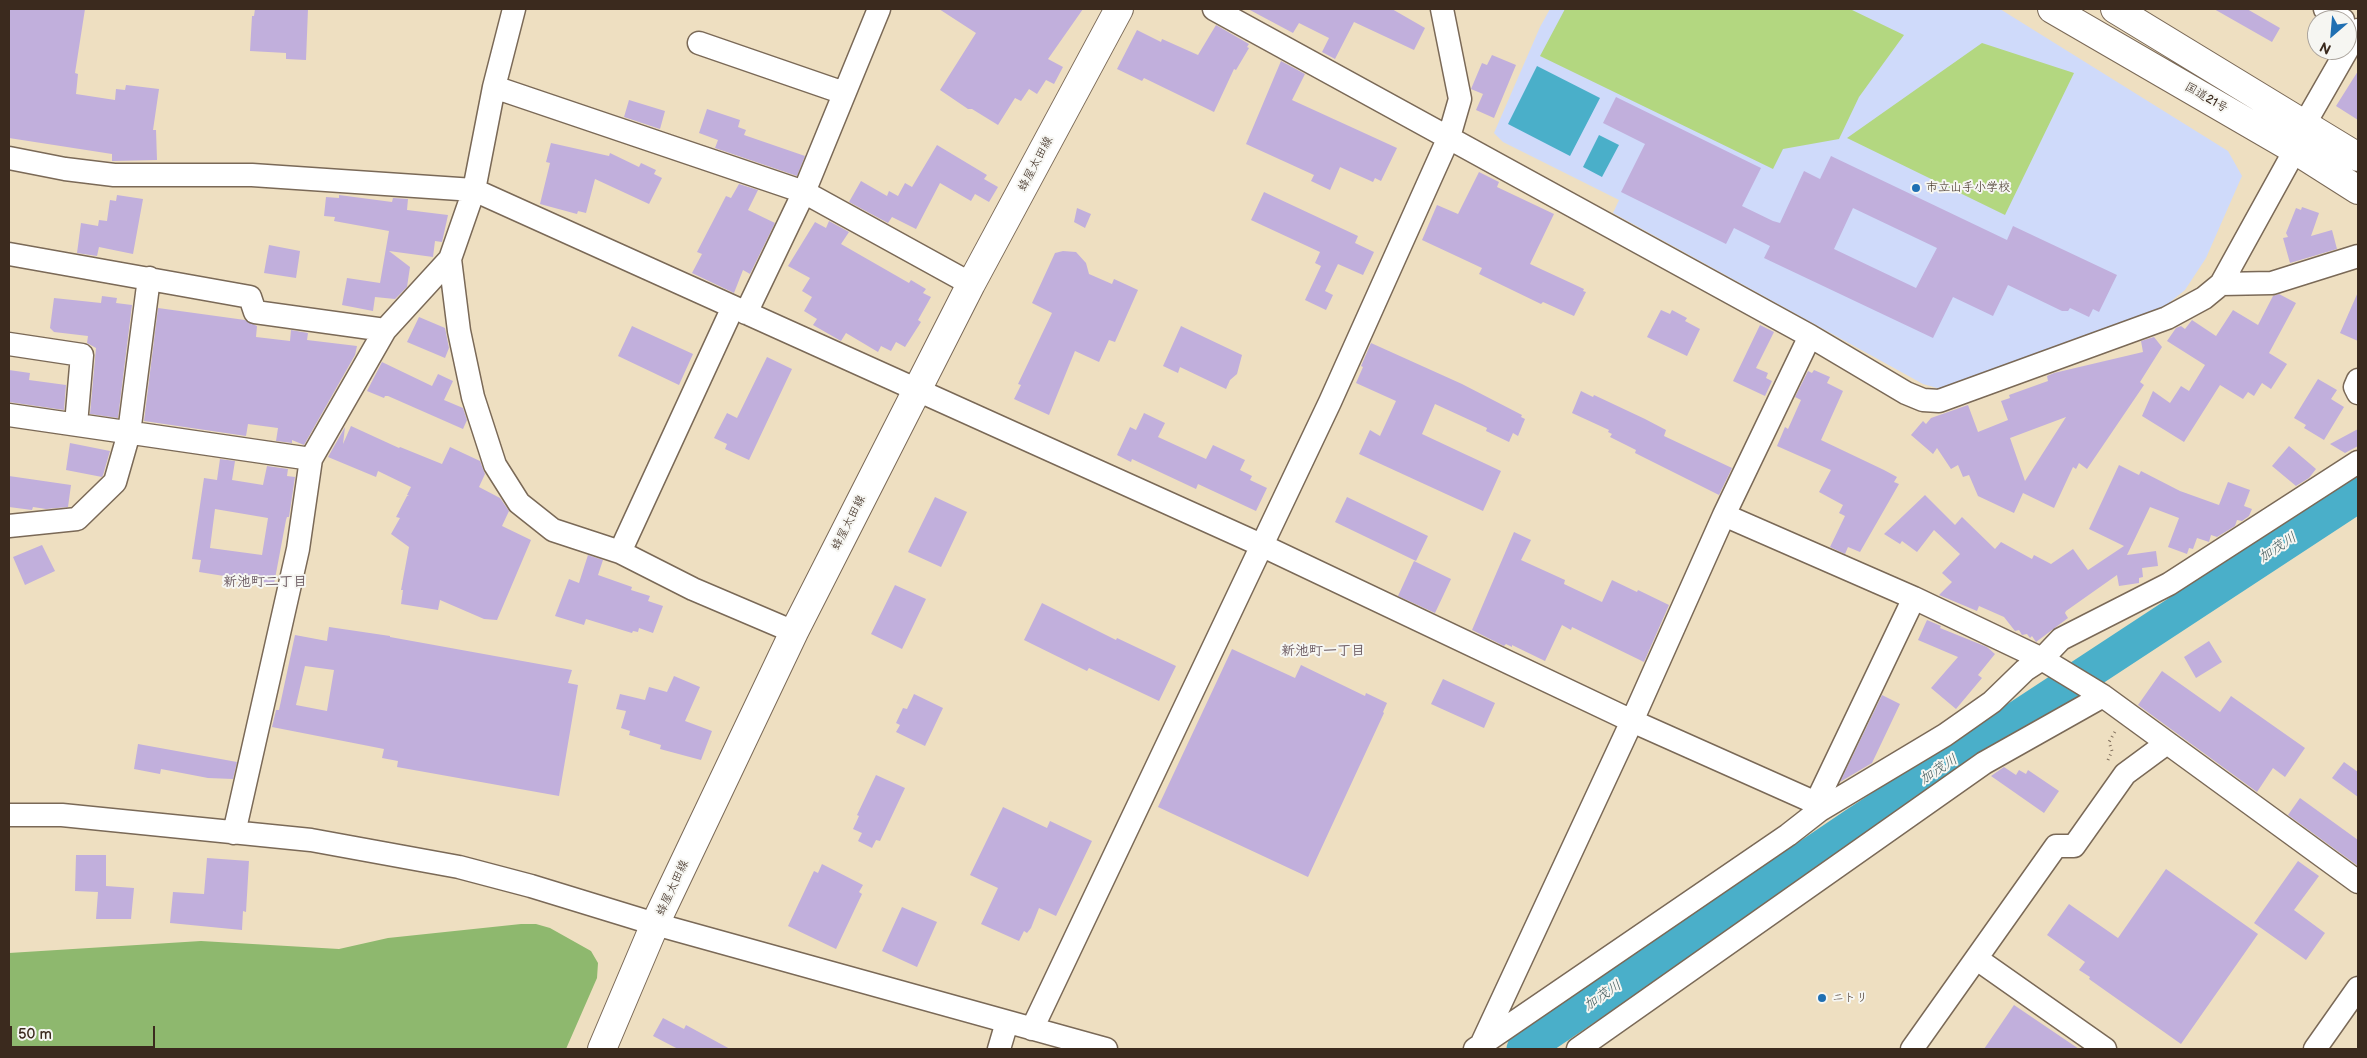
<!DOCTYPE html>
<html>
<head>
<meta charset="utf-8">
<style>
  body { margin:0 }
  #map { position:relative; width:2367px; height:1058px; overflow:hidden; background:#eedfc1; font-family:"Balsamiq Sans",sans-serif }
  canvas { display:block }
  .frame { position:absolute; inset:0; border:10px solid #3b2a1e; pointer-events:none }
  .north { position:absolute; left:2307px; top:10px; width:50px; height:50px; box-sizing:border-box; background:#f6f6f2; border:1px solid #aba49d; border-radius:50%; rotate:207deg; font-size:14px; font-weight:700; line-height:20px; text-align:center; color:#3b2a1e }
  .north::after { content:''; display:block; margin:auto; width:18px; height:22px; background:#1f6fb2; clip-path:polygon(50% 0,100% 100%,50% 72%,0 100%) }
  .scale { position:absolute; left:10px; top:1026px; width:145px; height:22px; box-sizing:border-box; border:2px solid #3b2a1e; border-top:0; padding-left:6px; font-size:15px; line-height:18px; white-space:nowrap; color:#3b2a1e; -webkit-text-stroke:4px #f6f6f2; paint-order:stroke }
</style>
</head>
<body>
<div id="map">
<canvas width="2367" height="1058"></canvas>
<div class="frame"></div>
<div class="north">N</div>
<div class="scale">50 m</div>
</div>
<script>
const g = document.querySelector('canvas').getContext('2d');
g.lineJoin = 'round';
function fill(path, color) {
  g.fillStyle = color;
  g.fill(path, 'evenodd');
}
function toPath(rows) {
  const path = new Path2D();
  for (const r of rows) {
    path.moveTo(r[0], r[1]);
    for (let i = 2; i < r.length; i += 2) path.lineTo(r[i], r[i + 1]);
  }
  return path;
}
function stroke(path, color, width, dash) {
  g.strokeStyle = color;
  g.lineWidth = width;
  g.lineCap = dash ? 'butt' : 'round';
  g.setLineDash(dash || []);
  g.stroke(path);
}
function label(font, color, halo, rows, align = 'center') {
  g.font = font + ' "Balsamiq Sans","Klee One",sans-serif';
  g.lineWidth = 4;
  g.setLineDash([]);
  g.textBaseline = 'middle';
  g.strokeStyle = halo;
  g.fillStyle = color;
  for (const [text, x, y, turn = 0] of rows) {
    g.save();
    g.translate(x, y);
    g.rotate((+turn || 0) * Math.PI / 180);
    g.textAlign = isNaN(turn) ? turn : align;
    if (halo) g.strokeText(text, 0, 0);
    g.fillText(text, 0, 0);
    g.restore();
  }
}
fill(toPath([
  [1550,9,2000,9,2228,151,2242,176,2206,258,2185,290,2159,311,1953,387,1937,388,1923,384,1613,213,1619,200,1503,142,1494,133,1540,27]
]), '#cfdafa');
fill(toPath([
  [1565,9,1850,9,1904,35,1859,97,1839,139,1783,149,1773,169,1540,56],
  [1982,43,2074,73,2005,215,1847,138]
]), '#b3d780');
fill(toPath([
  [521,924,536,924,550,928,591,951,598,963,597,978,566,1049,9,1049,9,953,201,941,339,949,388,938]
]), '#8eb86e');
fill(toPath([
  [1537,66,1600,98,1570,156,1508,124],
  [1599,135,1619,145,1602,177,1583,167]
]), '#4aafc9');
stroke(toPath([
  [1524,1049,1855,825,2358,495]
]), '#4aafc9', 35);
fill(toPath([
  [9,9,85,9,75,73,78,74,76,94,115,100,116,89,125,90,126,85,159,89,153,130,156,130,157,160,112,161,112,154,9,138],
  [255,9,308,9,306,60,286,59,286,53,250,51,252,16,254,16],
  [939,9,1083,9,1048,59,1063,67,1054,84,1046,80,1037,94,1029,89,1021,101,1015,98,998,125,972,109,968,109,940,90,976,33],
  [1248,9,1392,9,1425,28,1414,50,1354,22,1335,59,1322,52,1329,38,1299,23,1293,33],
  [2214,9,2247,9,2280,28,2272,42],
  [1216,25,1249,44,1247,47,1249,48,1236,70,1234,69,1214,112,1144,78,1142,81,1117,69,1137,30,1161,42,1162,39,1198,55],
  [1492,55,1516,65,1494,118,1476,110,1483,94,1471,89,1482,63,1487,65],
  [1281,61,1305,74,1292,100,1397,148,1381,181,1375,178,1373,182,1340,167,1330,190,1311,181,1314,175,1246,144],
  [2358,71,2358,120,2336,106],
  [1616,97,1761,168,1742,206,1773,221,1780,223,1804,171,1820,179,1831,156,2007,240,2013,226,2117,275,2099,312,2093,309,2089,317,2070,308,2068,311,2062,311,2008,285,1993,316,1953,297,1933,338,1764,258,1770,246,1734,228,1726,244,1621,192,1645,144,1603,123],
  [1853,208,1937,248,1916,288,1834,249],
  [629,100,665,111,660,129,624,117],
  [707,109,740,120,738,127,746,130,744,135,805,156,797,176,715,148,718,140,699,133],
  [551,143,609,156,610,153,639,167,641,163,656,170,654,174,662,178,649,204,595,179,586,213,578,211,577,214,540,204,550,163,546,162],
  [937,145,987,175,984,179,998,187,989,202,975,194,971,201,940,183,916,229,892,217,888,223,849,202,861,181,887,196,889,191,898,196,905,183,912,187],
  [1479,172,1499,182,1497,187,1554,214,1530,264,1584,289,1583,291,1586,292,1574,316,1543,302,1541,304,1479,274,1482,268,1422,240,1437,205,1458,214],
  [739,184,758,190,748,210,775,223,750,274,743,270,734,293,692,273,702,254,697,252,726,196,731,198],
  [1264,192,1358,236,1355,243,1374,252,1363,275,1338,264,1325,291,1333,295,1326,310,1305,300,1321,266,1315,263,1320,252,1251,220],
  [117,195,143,199,133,254,99,247,97,256,77,253,81,223,98,226,99,220,107,221,110,200,116,201],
  [339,195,392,202,393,198,408,199,407,210,448,215,442,242,435,241,433,257,389,251,410,267,407,287,395,299,375,297,373,311,342,305,347,278,380,283,389,231,334,221,335,217,324,216,326,197,339,198],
  [2302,207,2319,213,2311,236,2332,230,2337,249,2290,263,2283,238,2288,237,2286,233,2296,208,2301,210],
  [1077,208,1091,214,1085,228,1074,222],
  [829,221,849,232,841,244,909,283,911,280,926,289,923,293,931,297,918,320,921,322,905,347,896,342,891,351,881,346,878,352,846,333,841,341,813,325,817,319,804,311,812,297,802,291,810,278,788,266,815,222,826,228],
  [269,245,300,251,296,278,264,273],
  [1063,251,1076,252,1086,263,1089,274,1112,284,1114,279,1138,290,1115,342,1109,340,1099,362,1075,351,1049,415,1014,399,1021,385,1018,384,1052,313,1032,303,1055,253],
  [2358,292,2358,341,2340,333],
  [2279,294,2296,303,2269,353,2287,364,2271,389,2262,383,2254,396,2248,392,2243,399,2220,385,2184,442,2142,416,2153,391,2170,403,2181,386,2189,391,2205,365,2167,341,2176,328,2181,326,2185,329,2192,320,2216,336,2233,310,2258,325,2273,296],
  [102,296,117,298,116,303,132,305,118,418,90,414,96,348,87,343,88,336,54,332,50,328,54,298,101,303],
  [158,308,245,320,257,326,256,337,290,341,291,330,308,333,307,340,357,346,355,355,304,445,292,440,292,443,276,441,278,428,248,424,246,436,144,421],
  [1661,310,1670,314,1672,310,1687,318,1685,321,1700,329,1687,356,1647,337],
  [419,317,445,328,449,348,445,358,407,342],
  [1760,325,1774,332,1756,368,1768,373,1766,378,1772,381,1765,396,1733,381],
  [632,326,693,354,679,385,618,356],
  [1181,326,1242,355,1237,374,1230,380,1226,389,1180,367,1178,373,1163,366],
  [2154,337,2162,347,2140,382,2144,385,2087,469,2079,463,2076,469,2073,467,2054,508,2023,493,2014,513,1978,496,1969,475,1963,477,1958,465,1951,469,1937,448,1933,454,1911,435,1923,421,1926,424,1931,418,1968,405,1978,432,2008,420,2001,401,2010,398,2009,395,2048,381,2047,376,2054,373,2143,352,2141,341],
  [2066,417,2025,481,2010,438],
  [1371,343,1462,384,1522,415,1521,417,1525,419,1518,436,1513,433,1509,442,1486,431,1487,428,1435,404,1422,434,1501,471,1483,511,1359,454,1370,430,1380,436,1396,401,1356,383,1363,367,1361,366],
  [767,357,792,369,749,460,725,449,727,444,714,438,727,413,737,418],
  [382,362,432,386,438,374,453,381,444,400,463,408,467,420,463,429,388,396,385,396,384,398,367,391],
  [9,370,30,373,29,380,66,385,64,410,9,402],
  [1814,370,1830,377,1827,383,1843,391,1821,440,1884,470,1897,477,1894,482,1899,484,1860,552,1848,547,1845,554,1830,547,1845,516,1839,513,1843,505,1819,492,1831,470,1777,446,1785,427,1788,429,1801,400,1795,397,1808,371,1812,373],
  [2318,379,2337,390,2331,399,2344,407,2324,440,2304,428,2306,425,2294,418],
  [1581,391,1593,397,1594,395,1645,419,1666,430,1664,436,1732,468,1719,495,1635,453,1636,450,1610,437,1612,434,1608,432,1609,430,1572,413],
  [1144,413,1165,423,1158,437,1206,459,1213,445,1245,460,1240,470,1252,476,1250,480,1267,488,1256,511,1198,484,1196,489,1132,459,1131,462,1117,455,1130,427,1136,430],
  [351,426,399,448,400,447,442,464,450,447,480,461,485,474,479,487,500,498,509,511,502,526,531,540,497,620,484,619,440,600,438,610,401,604,403,590,401,590,409,547,391,534,400,518,396,517,407,496,409,496,407,495,411,487,378,471,376,477,328,457,345,427,343,444],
  [2358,429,2358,446,2345,453,2330,444],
  [70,443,110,451,103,475,102,477,66,470],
  [2289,446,2316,469,2309,478,2296,486,2272,466],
  [220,459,235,461,232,480,263,485,267,466,288,469,287,476,295,477,289,517,287,517,286,520,274,584,199,572,201,560,192,559,204,478,217,480],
  [215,509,268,518,262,555,210,548],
  [2119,465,2139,475,2141,471,2180,491,2219,505,2228,482,2250,490,2244,506,2252,509,2249,516,2242,521,2237,520,2235,526,2217,537,2211,535,2209,542,2197,538,2193,549,2189,548,2187,554,2168,547,2179,518,2150,507,2127,555,2156,551,2158,566,2142,568,2143,577,2139,578,2139,583,2119,586,2117,575,2066,611,2065,613,2068,618,2036,642,2032,636,2030,638,2027,634,2022,635,2019,630,2015,631,2004,617,1979,606,1977,611,1939,595,1952,582,1942,573,1960,554,1934,530,1917,552,1902,541,1900,544,1884,534,1925,495,1955,525,1962,517,1995,549,2001,542,2032,559,2034,555,2051,564,2073,549,2088,570,2124,546,2089,529],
  [9,476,71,485,68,507,46,509,33,507,32,510,9,507],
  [935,497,967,512,941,567,908,552],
  [1347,497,1428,536,1416,561,1335,522],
  [1514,532,1531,540,1521,560,1565,580,1564,584,1602,602,1612,580,1637,592,1638,590,1669,605,1644,662,1572,627,1571,630,1562,625,1545,661,1512,645,1512,647,1506,644,1504,646,1472,630],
  [42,545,55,571,25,585,13,557],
  [588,555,603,560,598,575,632,587,631,590,650,596,648,601,663,606,653,633,639,628,638,632,633,631,632,633,586,619,584,625,555,616,569,579,579,583],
  [1414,561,1451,579,1435,613,1398,596],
  [895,585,926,599,902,649,871,634],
  [1042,603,1116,640,1117,638,1176,666,1159,701,1089,668,1087,671,1024,640],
  [1927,620,1941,626,1940,628,1987,647,1995,654,1978,675,1982,678,1956,709,1931,688,1958,657,1918,640],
  [329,627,390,636,390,637,572,670,568,683,578,685,559,796,397,767,398,761,382,758,384,749,272,727,276,710,279,710,295,635,327,641],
  [305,666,334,670,327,711,296,705],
  [2209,641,2222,662,2196,678,2184,657],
  [1232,649,1295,678,1301,665,1365,696,1366,693,1387,703,1383,712,1384,713,1308,877,1158,807],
  [2162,671,2220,712,2231,696,2305,748,2285,777,2273,768,2257,792,2138,705],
  [674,676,700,687,685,721,712,731,701,760,660,749,661,745,629,735,630,731,621,728,626,711,616,709,620,694,645,700,649,687,667,692],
  [1443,679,1495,703,1484,728,1431,704],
  [914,694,943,708,925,746,896,732,900,725,896,723,903,708,907,709],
  [1882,695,1900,704,1872,763,1840,782],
  [138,744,237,762,233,779,208,778,161,769,160,774,134,769],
  [2344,762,2358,772,2358,797,2332,778],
  [2004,767,2016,775,2019,770,2026,774,2028,770,2059,791,2044,813,1991,776],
  [876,775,905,788,880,841,876,840,872,848,858,841,862,833,853,829,859,816,857,815],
  [2300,798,2358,840,2358,866,2288,815],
  [1003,807,1047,828,1050,821,1092,841,1056,916,1039,908,1031,928,1027,933,1024,931,1019,941,981,924,998,888,970,875],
  [76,855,106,855,106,886,134,888,131,919,96,919,98,892,75,891],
  [207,858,249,861,246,912,243,911,242,930,170,923,173,892,204,894],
  [2298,861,2319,876,2294,910,2325,933,2306,960,2254,923],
  [822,864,863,885,859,892,862,894,836,949,788,926,814,871,818,873],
  [2166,869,2258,934,2181,1044,2089,979,2090,977,2079,970,2085,962,2047,935,2069,904,2118,938],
  [902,907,937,922,917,967,882,951],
  [2014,1005,2079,1049,1984,1049],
  [663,1018,684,1029,686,1025,730,1049,678,1049,653,1036]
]), '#c1afdc');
const minor = toPath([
  [1214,9,1810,336,1906,393,1923,400,1939,401,2167,318,2204,298,2221,284,2295,150],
  [2325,9,2343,20],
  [699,43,844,93],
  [2347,49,2358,30],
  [494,87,804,192,971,284],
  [2304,125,2347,50],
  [9,158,65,169,114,175,252,175,474,190,1261,545,1632,721,1816,803,1914,598],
  [9,254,250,297,255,312,385,330],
  [450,259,459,331,473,397,495,465,519,503,553,530,620,552,693,589,794,632],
  [2221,284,2272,283,2358,256],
  [746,313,804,192,879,9],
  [9,344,82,355,76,424],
  [2358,380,2355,387,2358,393],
  [9,415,311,459],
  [1724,515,1914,598,2042,659,2103,696,2358,882],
  [9,526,77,519,115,482,129,433,149,278],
  [620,552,733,307],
  [9,815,62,815,311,840,459,867,531,886,655,924,1106,1049],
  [234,833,298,549,311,459,385,330,450,259,474,190,494,87,514,9],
  [1977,959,2105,1049],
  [1032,1029,1330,402,1449,137,1460,99,1442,9],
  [1483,1041,1632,721,1724,515,1810,336],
  [999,1049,1007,1022],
  [1475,1049,1788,835,1820,810,1945,735,1992,702,2025,670,2042,659,2061,639,2169,584,2358,462],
  [1578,1049,1984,763,2103,696],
  [1912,1049,2056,846,2074,846,2125,774,2167,743],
  [2315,1049,2358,988]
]);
const major = toPath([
  [602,1049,655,924,794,632,971,284,1119,9]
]);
const highway = toPath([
  [2052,9,2295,150,2358,190],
  [2115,9,2358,157]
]);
stroke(minor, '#7a6957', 25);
stroke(major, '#7a6957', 30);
stroke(highway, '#7a6957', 30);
stroke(toPath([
  [2108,760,2112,751,2109,742,2116,730]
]), '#7a6957', 3, [1, 4]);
stroke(minor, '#fff', 22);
stroke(major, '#fff', 28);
stroke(highway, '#fff', 28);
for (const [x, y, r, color] of [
  [1916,188,5,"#1f6fb2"],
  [1822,998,5,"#1f6fb2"]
]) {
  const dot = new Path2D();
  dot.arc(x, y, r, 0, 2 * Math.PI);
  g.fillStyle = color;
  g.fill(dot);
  stroke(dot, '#f6f6f2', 2);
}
label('12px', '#3b2a1e', '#f6f6f2', [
  ["国道21号",2206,98,30],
  ["蜂屋太田線",1036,164,-62],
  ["蜂屋太田線",849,523,-63],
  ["蜂屋太田線",673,888,-65]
]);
label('12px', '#3b2a1e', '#f6f6f2', [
  ["市立山手小学校",1926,188],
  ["ニトリ",1832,998]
], 'left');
label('italic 14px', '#40595a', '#f6f6f2', [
  ["加茂川",2278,548,-33],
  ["加茂川",1939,770,-33],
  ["加茂川",1603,996,-34]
]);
label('bold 14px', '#6a5960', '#f6f6f2', [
  ["新池町二丁目",265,582],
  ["新池町一丁目",1323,651]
]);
</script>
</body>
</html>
